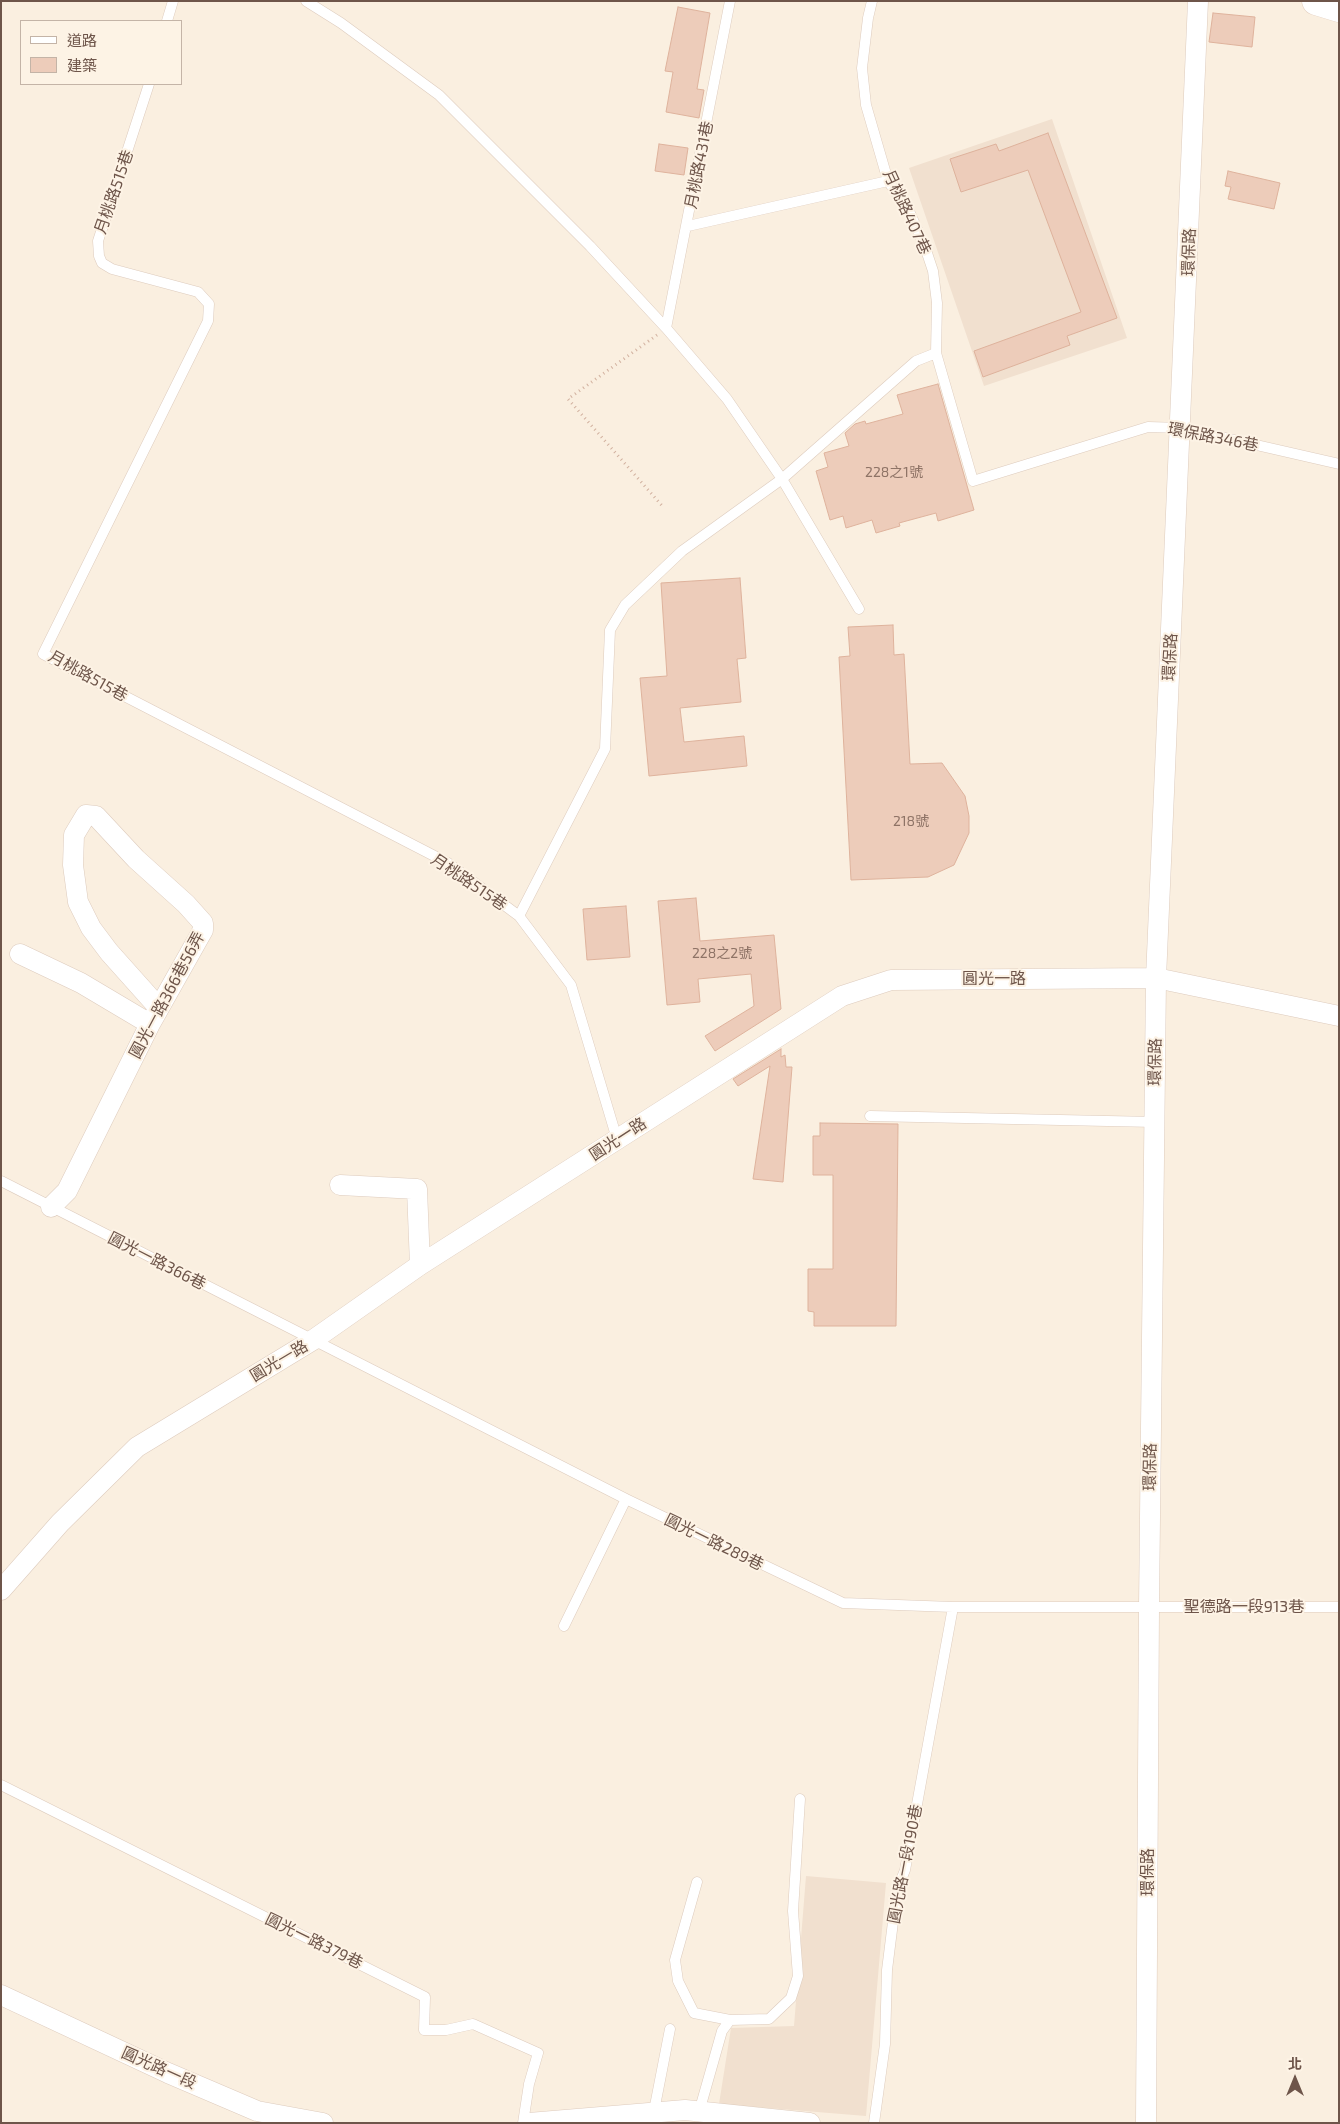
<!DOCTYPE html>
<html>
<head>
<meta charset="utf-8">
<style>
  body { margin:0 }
  #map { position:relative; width:1340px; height:2124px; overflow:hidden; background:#faefe0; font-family:"Exo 2","Noto Sans TC",sans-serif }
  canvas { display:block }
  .frame { position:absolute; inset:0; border:2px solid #6e554a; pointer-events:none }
  .legend { position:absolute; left:20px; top:20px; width:162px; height:65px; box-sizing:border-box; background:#fdf3e5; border:1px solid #c4b4a7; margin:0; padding:6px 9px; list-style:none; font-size:15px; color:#6e554a }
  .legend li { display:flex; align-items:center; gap:10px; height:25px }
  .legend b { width:25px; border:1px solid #c4b4a7 }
  .north { position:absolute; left:1270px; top:2054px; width:50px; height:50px; -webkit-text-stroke:4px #fdf3e5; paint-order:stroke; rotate:0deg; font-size:14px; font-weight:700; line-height:20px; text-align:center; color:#6e554a }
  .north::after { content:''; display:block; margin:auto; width:18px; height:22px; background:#6e554a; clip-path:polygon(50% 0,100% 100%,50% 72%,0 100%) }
</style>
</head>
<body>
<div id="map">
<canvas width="1340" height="2124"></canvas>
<div class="frame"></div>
<ul class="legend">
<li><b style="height:6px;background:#fff"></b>道路</li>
<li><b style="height:14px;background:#edccba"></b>建築</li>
</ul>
<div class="north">北</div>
</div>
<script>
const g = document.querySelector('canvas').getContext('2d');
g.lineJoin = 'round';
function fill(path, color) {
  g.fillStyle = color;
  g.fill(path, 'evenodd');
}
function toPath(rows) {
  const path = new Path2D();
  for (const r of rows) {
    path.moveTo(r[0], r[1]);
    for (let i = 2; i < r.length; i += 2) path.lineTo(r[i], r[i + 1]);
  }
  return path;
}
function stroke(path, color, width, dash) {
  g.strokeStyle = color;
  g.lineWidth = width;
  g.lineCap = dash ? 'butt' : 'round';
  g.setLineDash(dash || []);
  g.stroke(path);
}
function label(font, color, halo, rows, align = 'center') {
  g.font = font + ' "Exo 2","Noto Sans TC",sans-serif';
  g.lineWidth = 4;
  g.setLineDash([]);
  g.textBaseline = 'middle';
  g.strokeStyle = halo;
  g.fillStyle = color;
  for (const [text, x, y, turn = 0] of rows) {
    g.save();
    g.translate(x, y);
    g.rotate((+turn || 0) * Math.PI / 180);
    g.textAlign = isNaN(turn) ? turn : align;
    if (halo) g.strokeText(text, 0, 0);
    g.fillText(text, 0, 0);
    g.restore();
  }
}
fill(toPath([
  [1052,119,1127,338,984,386,909,168],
  [806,1876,886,1883,866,2116,719,2104,731,2028,794,2026]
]), '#f1e0cf');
const building = toPath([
  [678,7,710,13,697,89,704,90,699,118,666,112,673,72,665,71,678,7],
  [1213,13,1255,17,1252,47,1209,42,1213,13],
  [1048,133,1117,318,1067,336,1070,345,983,377,974,351,1081,312,1028,170,961,192,950,159,996,144,999,151,1048,133],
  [659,144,688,148,684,175,655,171,659,144],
  [1228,171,1280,183,1274,209,1228,199,1231,187,1225,186,1228,171],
  [938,384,974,510,938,521,936,513,899,523,900,526,876,533,872,520,846,528,843,516,830,520,816,471,828,467,824,453,849,446,845,433,855,424,865,421,866,424,903,414,897,395,938,384],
  [740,578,746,658,737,659,741,702,680,708,684,742,744,736,747,766,649,776,640,678,667,676,661,583,740,578],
  [893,625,894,655,904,654,910,764,942,763,965,796,969,816,969,833,954,865,928,877,851,880,839,657,850,656,848,627,893,625],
  [696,898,700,941,774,935,781,1009,715,1051,705,1036,754,1006,751,974,698,979,700,1002,667,1005,658,901,696,898],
  [626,906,630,957,587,960,583,909,626,906],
  [781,1049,781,1057,785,1055,786,1067,792,1067,783,1182,753,1179,770,1066,738,1086,733,1079,781,1049],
  [820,1123,898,1124,896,1326,814,1326,814,1312,808,1311,808,1269,833,1269,833,1175,813,1175,813,1136,820,1136,820,1123]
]);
fill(building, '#edccba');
stroke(building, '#deb29c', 1);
const lane = toPath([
  [306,1,341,23,439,95,590,246,666,328,727,399,782,479,859,609],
  [872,1,868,18,862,68,866,105,888,181,909,211,925,247,933,271,937,303,936,353,973,481,1148,427,1182,428,1339,464],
  [167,21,173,1],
  [149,84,98,241,99,256,102,263,112,269,198,292,209,304,208,321,43,654,448,863,519,916,571,985,617,1139],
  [688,226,888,181],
  [666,328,730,1],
  [519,916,605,749,610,630,625,605,682,551,782,479,916,361,936,353],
  [870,1116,1155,1122],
  [1,1181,626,1499,843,1603,953,1607,1339,1607],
  [564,1626,626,1499],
  [1,1785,425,1997,424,2030,446,2030,473,2024,538,2053,529,2084,523,2123],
  [697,1882,675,1960,678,1981,694,2013,730,2020],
  [654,2111,670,2029],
  [699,2112,722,2031,730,2020,769,2019,791,1998,798,1976,793,1911,800,1799],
  [874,2123,885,2044,887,1970,897,1890,905,1870,953,1607]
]);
const street = toPath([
  [20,954,81,983,150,1024],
  [340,1185,417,1189,420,1265],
  [51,1207,67,1191,150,1024,203,930,203,923,186,904,136,859,96,816,86,815,74,835,73,865,78,902,91,928,109,952,159,1008],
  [1,1590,60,1523,137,1447,313,1340,420,1265,842,996,891,980,1156,978,1339,1016],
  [1,1995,168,2073,257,2111,323,2123],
  [529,2123,685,2110,810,2123],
  [1146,2123,1149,1607,1156,978,1198,1]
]);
const secondary = toPath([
  [1316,1,1339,8]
]);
stroke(lane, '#ddcbbd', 11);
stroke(street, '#ddcbbd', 21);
stroke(secondary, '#e1ccbc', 29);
stroke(toPath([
  [657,335,568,399,664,508]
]), '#d1b09e', 3, [1, 4]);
stroke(lane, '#fff', 10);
stroke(street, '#fff', 20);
stroke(secondary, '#fff', 28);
label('14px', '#8e7366', null, [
  ["228之1號",894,472],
  ["218號",911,821],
  ["228之2號",722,953]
]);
label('16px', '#6e554a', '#fdf3e5', [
  ["月桃路431巷",699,165,-79],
  ["月桃路515巷",114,192,-71],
  ["月桃路407巷",907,212,65],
  ["環保路",1189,252,-88],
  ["環保路346巷",1213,437,11],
  ["環保路",1170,657,-87],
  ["月桃路515巷",88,676,29],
  ["月桃路515巷",469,882,34],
  ["圓光一路",994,979],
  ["圓光一路366巷56弄",167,995,-62],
  ["環保路",1155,1062,-89],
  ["圓光一路",618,1139,-33],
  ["圓光一路366巷",157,1261,27],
  ["圓光一路",279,1361,-31],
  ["環保路",1150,1467,-89],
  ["圓光一路289巷",714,1542,26],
  ["聖德路一段913巷",1244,1607],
  ["圓光路一段190巷",905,1864,-79],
  ["環保路",1148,1872,-90],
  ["圓光一路379巷",314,1941,26],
  ["圓光路一段",159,2068,24]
]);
</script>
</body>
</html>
